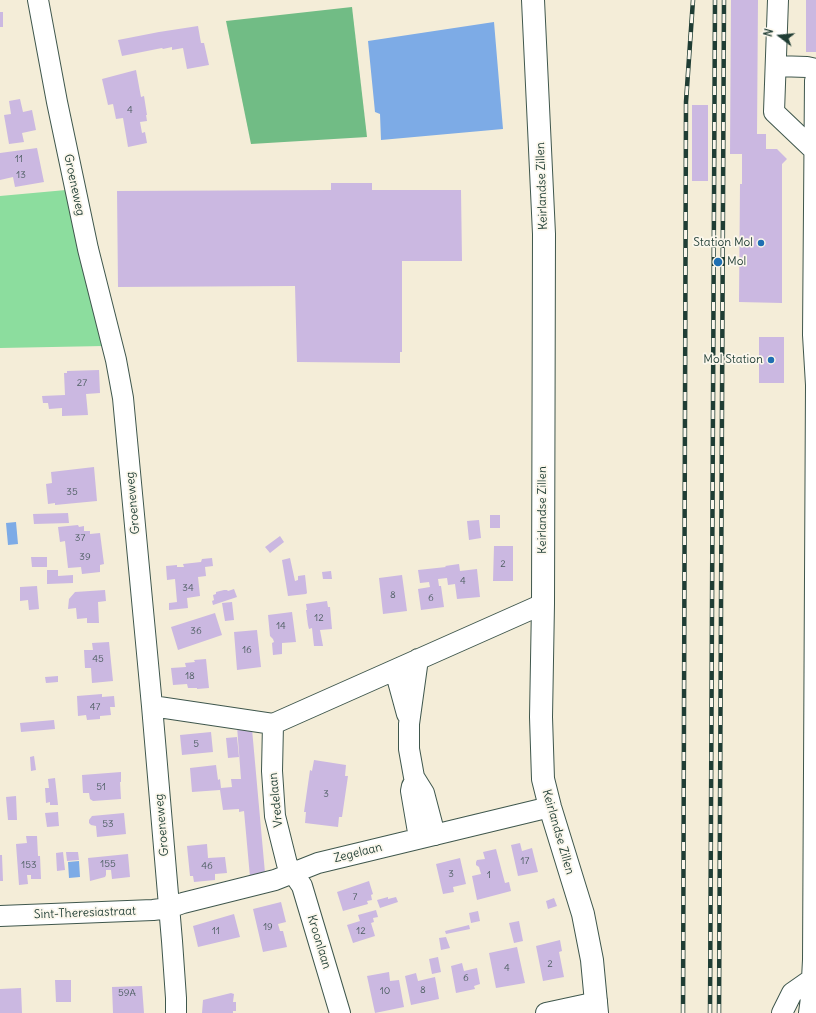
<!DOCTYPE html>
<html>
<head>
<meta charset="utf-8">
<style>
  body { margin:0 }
  #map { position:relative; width:816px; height:1013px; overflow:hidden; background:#f4edd8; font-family:Delius,sans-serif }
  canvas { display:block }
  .north { position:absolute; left:760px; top:16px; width:40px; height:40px; -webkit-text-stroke:3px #fbf7ec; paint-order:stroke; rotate:286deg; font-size:11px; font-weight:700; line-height:16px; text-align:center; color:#1f3d34 }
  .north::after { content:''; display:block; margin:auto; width:14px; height:18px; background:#1f3d34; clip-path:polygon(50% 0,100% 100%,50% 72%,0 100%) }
</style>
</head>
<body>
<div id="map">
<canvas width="816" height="1013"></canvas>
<div class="north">N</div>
</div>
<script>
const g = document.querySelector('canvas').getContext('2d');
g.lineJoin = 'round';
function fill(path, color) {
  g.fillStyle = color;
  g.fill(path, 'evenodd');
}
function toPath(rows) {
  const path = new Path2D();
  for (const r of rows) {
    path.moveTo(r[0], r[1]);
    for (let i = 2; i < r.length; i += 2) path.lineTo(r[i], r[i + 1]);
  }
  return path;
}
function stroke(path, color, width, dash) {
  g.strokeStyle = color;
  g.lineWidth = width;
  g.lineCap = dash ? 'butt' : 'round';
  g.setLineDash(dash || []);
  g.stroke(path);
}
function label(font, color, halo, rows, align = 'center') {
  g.font = font + ' Delius,sans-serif';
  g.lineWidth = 3.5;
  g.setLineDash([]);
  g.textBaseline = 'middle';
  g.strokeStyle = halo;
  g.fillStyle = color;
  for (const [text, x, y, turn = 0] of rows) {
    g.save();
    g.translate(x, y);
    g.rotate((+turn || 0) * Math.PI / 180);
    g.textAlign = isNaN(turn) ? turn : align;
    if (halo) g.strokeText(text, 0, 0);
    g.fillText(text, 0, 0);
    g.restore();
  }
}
fill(toPath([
  [66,190,104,346,0,348,0,196]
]), '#8cdd9e');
fill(toPath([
  [352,7,367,137,251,144,226,21]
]), '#71bc85');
fill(toPath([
  [494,22,503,129,381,140,380,114,375,112,368,41],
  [16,522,18,544,8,545,6,523],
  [79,861,80,877,69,878,68,862]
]), '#7dabe6');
fill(toPath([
  [731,0,758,0,757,134,766,134,766,149,777,149,787,159,782,164,782,303,739,302,740,184,742,184,742,154,730,154],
  [806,0,816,0,816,52,806,52],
  [0,12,3,12,3,27,0,27],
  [198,26,201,43,204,43,209,65,187,69,183,48,172,50,172,47,163,49,162,48,122,56,118,40,159,32],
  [136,70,141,97,144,96,147,115,146,115,147,121,140,122,142,133,145,132,147,143,128,147,123,118,116,119,113,104,108,105,102,79],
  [20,99,23,112,32,110,36,130,22,133,24,142,9,144,4,115,11,114,9,101],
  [692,105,708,105,708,181,692,181],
  [37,148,44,182,15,187,13,177,0,180,0,153],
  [331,183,372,183,372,190,461,190,462,261,402,261,402,352,400,352,400,363,297,362,295,286,118,287,117,191,331,190],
  [759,337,784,337,784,383,759,383],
  [99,370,100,393,86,394,88,415,62,416,62,408,49,409,48,403,43,403,42,396,65,395,64,373,67,373,67,371],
  [94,467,97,501,55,505,55,503,48,504,46,484,52,483,51,472],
  [68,513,69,523,34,524,33,514],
  [490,515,500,515,500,528,490,528],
  [479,520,481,538,469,540,467,521],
  [78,525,79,527,84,526,84,531,90,531,90,534,100,533,104,564,100,565,100,572,82,574,81,567,68,568,65,541,60,542,58,527],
  [280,536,284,542,270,553,265,547],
  [494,546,513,546,513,581,493,581],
  [31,557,47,557,47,567,32,567],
  [212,558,213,566,205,567,206,576,198,577,200,596,187,598,188,608,169,610,169,603,177,602,175,579,167,580,166,566,177,565,177,567,184,567,183,564,201,562,202,559],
  [290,558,295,581,298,580,298,576,305,575,307,593,306,594,288,596,282,560],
  [459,564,460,571,477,569,480,597,457,599,455,584,448,585,447,578,438,579,439,586,441,586,444,607,421,610,418,589,430,587,429,582,420,583,418,570,446,567,445,566],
  [47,570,58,570,58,576,73,575,73,583,47,584],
  [331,571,332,579,323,579,322,572],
  [402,575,407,611,383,614,379,578],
  [37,586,39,609,29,610,28,600,20,601,20,587],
  [234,589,237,597,213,605,212,601,214,600,213,595,216,594,216,592,224,590,227,590,228,591],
  [105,590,106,601,98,602,99,623,87,623,87,618,77,619,76,608,68,609,69,599,75,592],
  [327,601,328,607,330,607,332,629,320,630,323,646,314,646,312,628,309,629,308,625,306,610,307,610,306,604],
  [232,602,234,620,225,621,222,603],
  [292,612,296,642,282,643,282,654,273,655,272,643,274,642,273,639,270,636,268,615],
  [215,613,222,635,178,650,171,627],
  [257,630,261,667,237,670,234,632],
  [109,642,113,681,92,683,91,668,85,668,84,650,93,650,92,643],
  [206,659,209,688,197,689,197,688,188,688,187,684,173,685,171,668,186,667,185,663,195,662,194,660],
  [58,676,58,682,46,683,45,677],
  [102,694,102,697,114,696,115,707,110,707,111,715,100,716,100,719,87,720,86,715,78,716,77,696],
  [54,720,55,729,21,732,20,723],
  [237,726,252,729,265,873,250,877,244,811,239,812,239,809,223,810,220,790,192,792,190,768,216,765,218,780,220,779,221,788,232,787,231,779,241,779],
  [211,732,213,752,182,755,180,735],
  [237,737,239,757,228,758,226,738],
  [34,756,36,770,31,771,30,757],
  [314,760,346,765,345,776,348,776,342,817,339,817,338,827,305,823,306,812,304,812,310,770,312,771],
  [121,772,121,782,120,782,121,799,93,801,90,799,89,793,83,793,82,775],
  [55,778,58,805,50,805,50,802,46,803,45,788,49,788,48,779],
  [16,796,17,820,8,820,6,797],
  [58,812,59,826,47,827,45,813],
  [124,813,126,834,97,837,96,826,91,825,89,823,89,820,92,816],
  [26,836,37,836,38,856,40,856,41,879,31,879,31,875,27,875,28,884,19,885,16,844,27,843],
  [520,843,522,851,532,848,538,872,518,876,511,845],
  [207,844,208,858,225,857,227,873,215,874,215,880,194,882,193,876,190,876,187,846],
  [496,849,505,883,509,882,511,891,477,900,472,876,481,874,479,867,476,865,476,862,477,860,485,859,483,852],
  [63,852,65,870,57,871,56,853],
  [66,852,78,852,79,860,67,861],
  [128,854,130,877,112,879,111,870,106,870,106,875,105,877,90,881,88,858],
  [0,855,2,855,3,881,0,881],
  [460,858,466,884,453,887,454,892,443,894,436,864],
  [369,881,373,894,371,895,372,900,367,901,368,904,343,911,337,892],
  [388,897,388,899,396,897,398,902,380,908,377,900],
  [554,898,557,906,548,909,546,901],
  [281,902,286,922,278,924,280,931,283,931,287,947,263,952,253,909],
  [376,910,378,917,373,918,374,922,371,923,375,936,353,943,347,925,360,921,358,915],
  [478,911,480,921,471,923,469,913],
  [234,914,240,937,198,947,193,926],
  [519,921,523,941,514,943,509,923],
  [469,925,470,929,446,934,445,931],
  [446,937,450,948,441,950,439,938],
  [560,940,562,951,559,952,564,977,543,981,536,946],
  [517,947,525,983,496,988,489,953],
  [438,957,441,972,432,974,429,959],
  [462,963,464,971,477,968,480,984,474,986,475,989,456,993,451,966],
  [389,972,390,981,399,980,404,1007,375,1013,367,976],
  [416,973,418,981,435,977,439,999,411,1005,405,976],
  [55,980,71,980,71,1002,56,1002],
  [142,986,144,1013,113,1013,112,987],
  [21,988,22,1013,0,1013,0,989],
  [231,993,234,994,233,1002,236,1002,236,1011,233,1011,233,1013,202,1013,203,1000]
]), '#cbb8e1');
const minor = toPath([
  [38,0,57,102,88,249,116,360,123,398,152,706,172,941,176,998,176,1013],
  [778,0,774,112,815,151],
  [776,66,807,67,816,69],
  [418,659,409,724,409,749,414,777,424,793,435,835],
  [395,670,407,714],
  [152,706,273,724,543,604],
  [273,724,272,771,275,816,287,864,302,886,340,1013],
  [412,786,411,791,419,838],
  [0,916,153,910,169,908,183,903,275,880,318,863,550,807],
  [546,1013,597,1002],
  [782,1013,792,993,812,979],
  [809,1013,811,998,813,960,816,385,813,335,815,81,816,78]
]);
const major = toPath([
  [533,0,544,234,543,604,541,717,543,779,550,807,583,914,592,960,597,1013]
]);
stroke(minor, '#3f574d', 22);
stroke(major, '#3f574d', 24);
stroke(minor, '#fff', 20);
stroke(major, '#fff', 22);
const rail = toPath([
  [683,1013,686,102,693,0],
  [710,1013,715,0],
  [719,1013,724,0]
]);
stroke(rail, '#1f3d34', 4.5);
stroke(rail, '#fbf7ec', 3, [9]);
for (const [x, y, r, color] of [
  [761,243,4,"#1f6fb2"],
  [718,262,5,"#1f6fb2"],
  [771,360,4,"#1f6fb2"]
]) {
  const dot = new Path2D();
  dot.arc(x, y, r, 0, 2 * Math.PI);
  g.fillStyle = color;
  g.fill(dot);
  stroke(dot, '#fbf7ec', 1.5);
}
label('10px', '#4a5c5f', null, [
  ["4",130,110],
  ["11",19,159],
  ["13",21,175],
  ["27",82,383],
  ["35",72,492],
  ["37",80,538],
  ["39",85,557],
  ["2",503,564],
  ["4",463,581],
  ["34",188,588],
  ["8",393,595],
  ["6",431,598],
  ["12",319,618],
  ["14",281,626],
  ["36",196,631],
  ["16",247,650],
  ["45",98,659],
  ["18",190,676],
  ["47",95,707],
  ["5",196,744],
  ["51",101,787],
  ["3",326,794],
  ["53",108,824],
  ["17",525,861],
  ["155",108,864],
  ["153",29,865],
  ["46",207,866],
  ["3",451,874],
  ["1",489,875],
  ["7",355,897],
  ["19",268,927],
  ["11",216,931],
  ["12",361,931],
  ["2",550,964],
  ["4",507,968],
  ["6",466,978],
  ["8",423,990],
  ["10",385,991],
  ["59A",127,993]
]);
label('12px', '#1f3d34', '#fbf7ec', [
  ["Groeneweg",74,185,78],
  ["Keirlandse Zillen",542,186,-92],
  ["Groeneweg",133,503,-95],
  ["Keirlandse Zillen",543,510,-90],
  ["Vredelaan",276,800,-96],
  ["Groeneweg",162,825,-95],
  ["Keirlandse Zillen",558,832,74],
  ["Zegelaan",358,853,-14],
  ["Sint-Theresiastraat",85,913,-2],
  ["Kroonlaan",319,942,73]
]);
label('12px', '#1f3d34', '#fbf7ec', [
  ["Station Mol",753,243],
  ["Mol",727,262,"left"],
  ["Mol Station",763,360]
], 'right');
</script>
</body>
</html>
